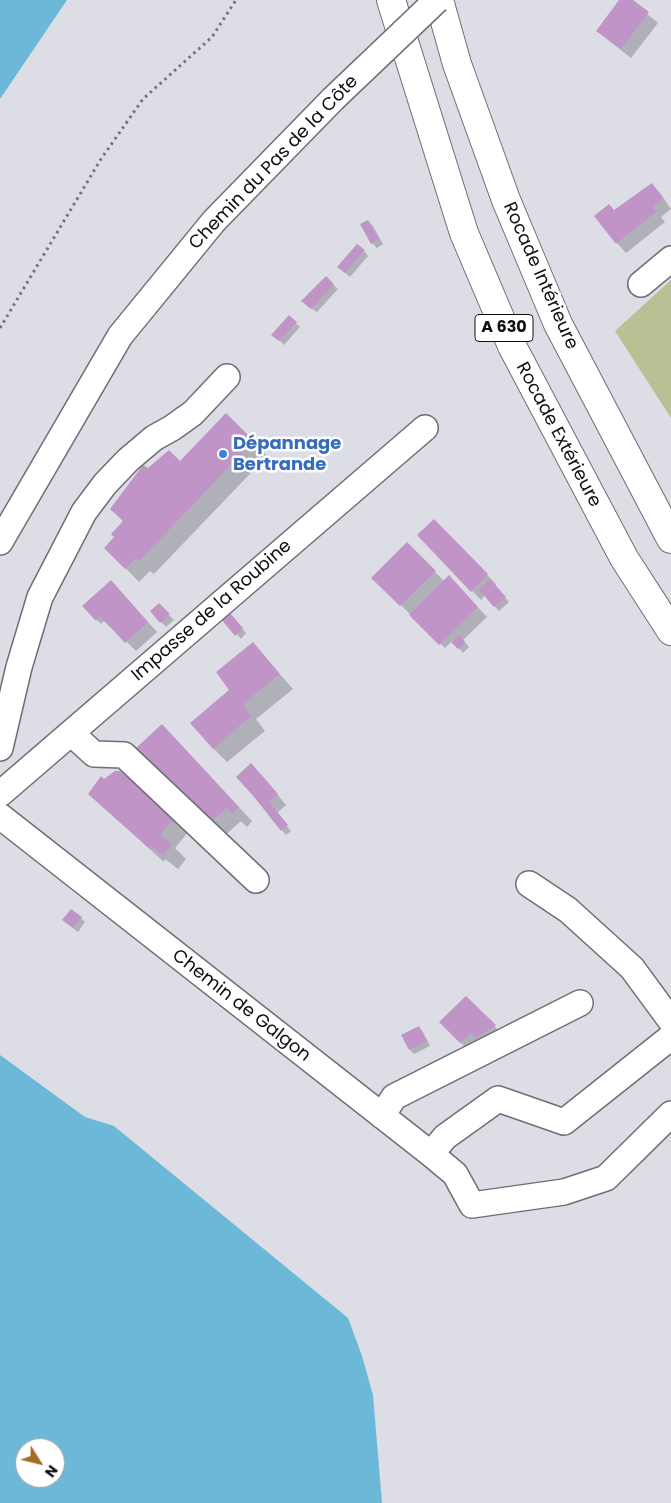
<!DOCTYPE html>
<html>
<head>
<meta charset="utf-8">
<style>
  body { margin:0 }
  #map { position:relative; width:671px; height:1503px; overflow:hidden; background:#dddde6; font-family:Poppins,sans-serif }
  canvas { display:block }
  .north { position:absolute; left:15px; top:1438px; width:50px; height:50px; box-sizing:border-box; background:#fff; border:1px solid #9f9fa0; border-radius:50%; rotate:126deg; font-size:14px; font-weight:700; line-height:20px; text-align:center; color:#0f0f12 }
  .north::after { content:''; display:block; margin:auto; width:18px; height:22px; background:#a46c29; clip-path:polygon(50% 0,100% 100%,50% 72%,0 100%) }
</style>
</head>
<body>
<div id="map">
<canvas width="671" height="1503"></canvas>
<div class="north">N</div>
</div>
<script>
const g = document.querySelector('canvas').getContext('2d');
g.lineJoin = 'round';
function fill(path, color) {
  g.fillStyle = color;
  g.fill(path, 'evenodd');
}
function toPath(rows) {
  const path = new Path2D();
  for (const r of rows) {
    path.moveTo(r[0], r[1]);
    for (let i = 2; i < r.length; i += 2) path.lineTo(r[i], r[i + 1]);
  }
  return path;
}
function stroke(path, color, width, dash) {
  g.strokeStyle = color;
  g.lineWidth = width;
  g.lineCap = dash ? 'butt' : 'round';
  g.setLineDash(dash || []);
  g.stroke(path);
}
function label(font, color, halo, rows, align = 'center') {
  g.font = font + ' Poppins,sans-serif';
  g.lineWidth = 5;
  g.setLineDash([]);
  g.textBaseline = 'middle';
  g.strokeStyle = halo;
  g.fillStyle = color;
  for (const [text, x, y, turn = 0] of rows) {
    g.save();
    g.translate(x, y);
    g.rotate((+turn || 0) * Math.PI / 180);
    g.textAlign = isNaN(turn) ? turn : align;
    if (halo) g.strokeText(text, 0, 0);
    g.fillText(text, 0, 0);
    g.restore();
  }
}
fill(toPath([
  [671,280,671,418,615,331]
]), '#b9c093');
fill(toPath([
  [0,0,67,0,0,99],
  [0,1055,85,1117,114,1126,348,1318,362,1356,373,1395,382,1503,0,1503],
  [25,1448,55,1448,55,1478,25,1478]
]), '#6cb8d9');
fill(toPath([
  [621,0,630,0,658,23,631,58,608,40,598,31],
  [652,184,661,194,671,209,661,217,665,222,626,253,617,243,596,216,614,211],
  [368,221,373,226,383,244,377,248,372,243,362,225],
  [364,251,368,256,350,277,343,271],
  [326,278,338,289,317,312,307,306],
  [289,317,300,327,284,345,278,339],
  [226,415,267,456,154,574,150,571,139,582,106,548,115,537,124,522,148,470,181,463],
  [434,521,496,584,495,586,509,602,499,611,485,595,481,600,418,535],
  [407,544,444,581,449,577,487,617,463,640,469,647,463,653,452,641,445,648,373,578],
  [120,591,157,632,136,651,110,625,109,626,104,621,101,624,84,606],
  [159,605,174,620,166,627,152,612],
  [233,618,246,633,241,639,223,619],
  [253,644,293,689,256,719,265,731,227,762,213,748,231,690],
  [162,726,252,821,247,827,241,821,222,838,208,824],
  [261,774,286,805,277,813,291,831,286,835,263,807],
  [128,780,189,831,175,848,186,859,178,869,165,859,164,862,104,808,104,781],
  [81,918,85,922,78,932,69,925],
  [466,997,504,1036,470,1052,441,1022],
  [418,1027,423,1032,430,1046,414,1054,410,1050,403,1036]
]), '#0003');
fill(toPath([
  [619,0,633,0,649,12,621,49,596,31],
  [652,183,663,199,653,207,656,212,616,244,594,216,609,204,614,210],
  [368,220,379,239,371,244,360,224],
  [357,244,365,250,345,273,337,267],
  [326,276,334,284,311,309,301,301],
  [289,315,297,322,279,341,271,335],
  [226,413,254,441,139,561,136,558,125,569,104,548,114,537,111,534,123,521,110,509,143,465,148,468,169,450,180,461],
  [434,519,488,574,471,592,417,535],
  [407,542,436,571,400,606,371,578],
  [449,575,478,607,439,645,409,615],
  [490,579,506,597,494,607,479,590],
  [111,580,148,622,125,643,100,616,96,621,82,606],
  [159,603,170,614,160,623,150,611],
  [229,612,243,628,235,636,221,619],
  [460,635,465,642,458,649,451,642],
  [253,642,280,674,243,704,251,716,213,749,190,723,229,690,216,672],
  [162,724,239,807,232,814,227,808,207,825,136,748],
  [251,763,278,794,269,802,288,825,281,831,255,798,236,777],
  [115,771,120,771,128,778,130,776,176,817,160,835,172,844,163,856,151,846,150,849,88,794,101,776,104,779],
  [71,909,82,917,73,928,62,920],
  [466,996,496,1025,476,1038,471,1033,460,1043,439,1022],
  [419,1026,427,1041,409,1050,401,1035]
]), '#c194c8');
const minor = toPath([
  [641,284,671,259],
  [0,542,120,336,214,221,333,99],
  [71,733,94,754,124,755,256,880],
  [0,748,19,667,40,597,84,512,105,484,128,460,154,438,172,428,193,413,227,377],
  [0,794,425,428],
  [0,816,431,1154,455,1174,472,1205,564,1192,606,1178,671,1114],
  [529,884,568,910,632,968,671,1021],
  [382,1116,394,1097,580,1003],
  [431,1154,445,1137,498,1099,564,1122,671,1037]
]);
const highway = toPath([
  [391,0,464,233,512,346,624,558,671,631],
  [439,0,457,64,506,200,558,324,671,539]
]);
stroke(minor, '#6e6e76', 28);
stroke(highway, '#6e6e76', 30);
stroke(toPath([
  [0,328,101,159,143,99,212,37,236,0]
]), '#737379', 3, [2.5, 4]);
stroke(minor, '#fff', 25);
stroke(highway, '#fff', 28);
const minorBridge = toPath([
  [333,99,437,0]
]);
stroke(minorBridge, '#6e6e76', 28, []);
stroke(minorBridge, '#fff', 25);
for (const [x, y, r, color] of [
  [223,454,5,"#3f7fe0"]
]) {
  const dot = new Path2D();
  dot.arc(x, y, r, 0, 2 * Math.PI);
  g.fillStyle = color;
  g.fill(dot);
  stroke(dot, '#fff', 2);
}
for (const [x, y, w] of [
  [504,328,58]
]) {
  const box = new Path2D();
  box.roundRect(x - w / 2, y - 13.5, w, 27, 4);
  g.fillStyle = '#fff';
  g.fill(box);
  stroke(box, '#0f0f12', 1);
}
label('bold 16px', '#0f0f12', null, [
  ["A 630",504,328]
]);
label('18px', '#0f0f12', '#fff', [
  ["Chemin du Pas de la Côte",274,163,-46],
  ["Rocade Intérieure",540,276,66],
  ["Rocade Extérieure",558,435,62],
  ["Impasse de la Roubine",212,611,-41],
  ["Chemin de Galgon",241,1006,38]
]);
label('bold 18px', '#366cbe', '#fff', [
  ["Dépannage",233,444],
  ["Bertrande",233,465]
], 'left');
</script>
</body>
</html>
